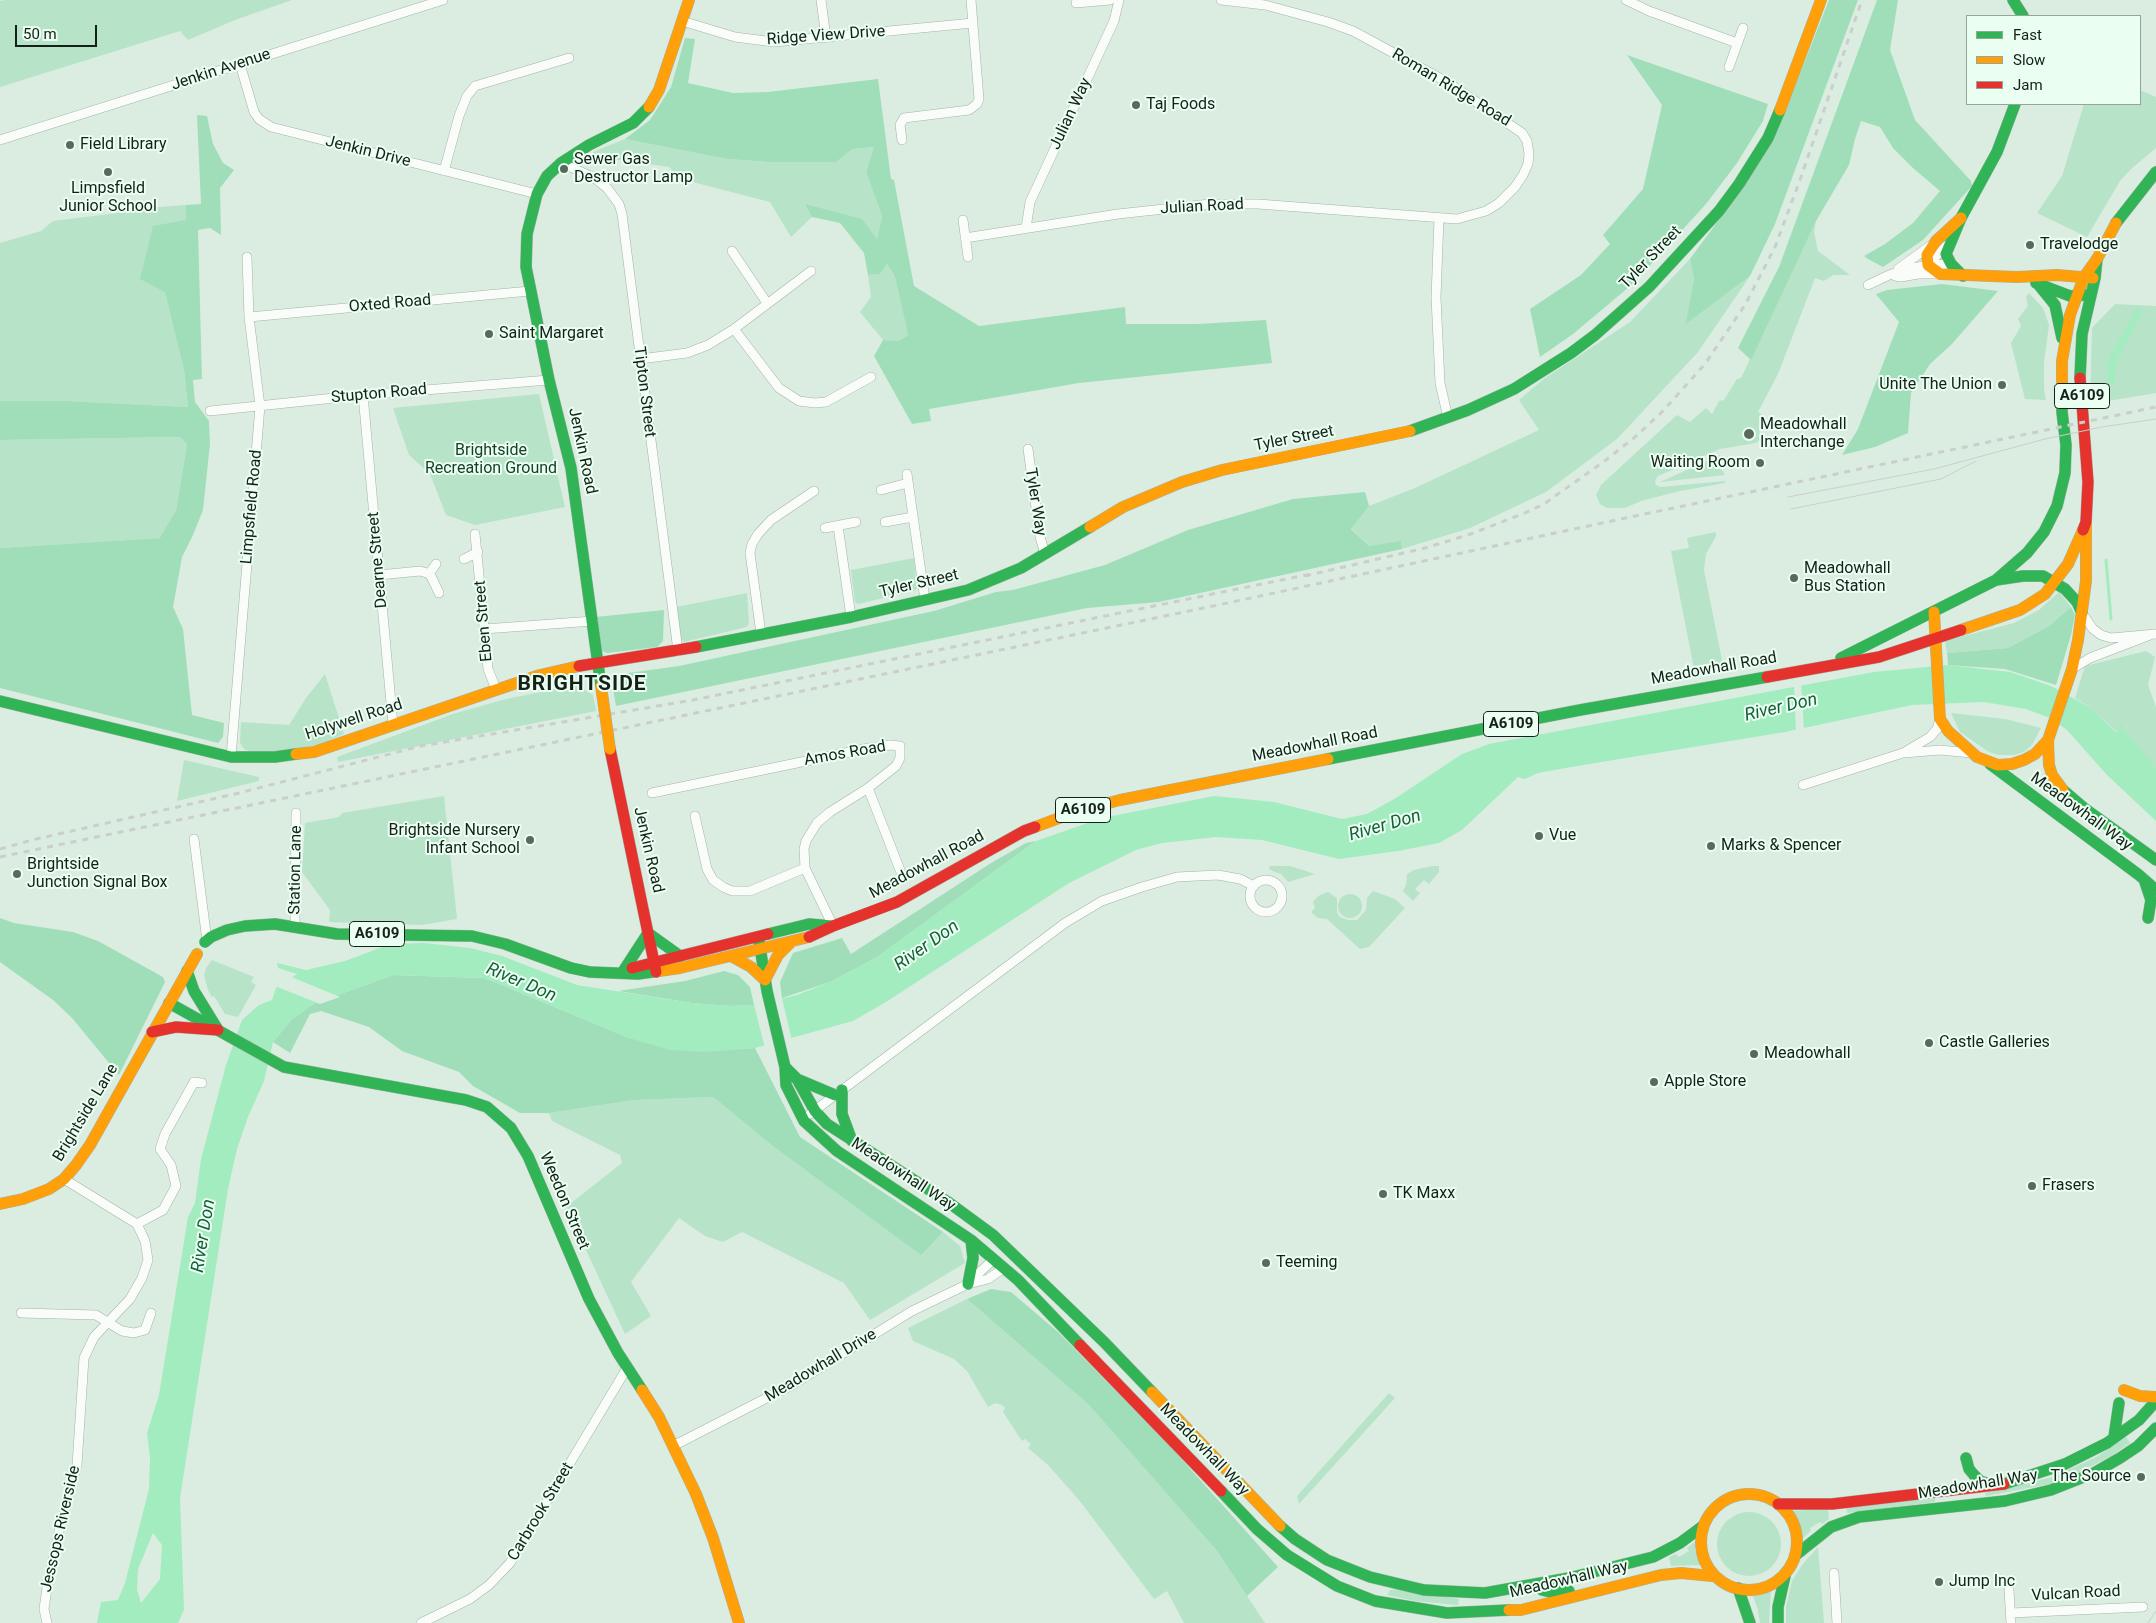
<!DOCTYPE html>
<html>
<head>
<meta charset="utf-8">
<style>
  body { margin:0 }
  #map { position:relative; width:2156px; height:1623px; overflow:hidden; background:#dbede1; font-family:Roboto,sans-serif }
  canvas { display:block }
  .legend { position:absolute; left:1966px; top:15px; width:175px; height:90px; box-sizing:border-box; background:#eafef1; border:1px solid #94a59a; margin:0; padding:6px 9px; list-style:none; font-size:15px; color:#142018 }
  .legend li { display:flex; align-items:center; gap:10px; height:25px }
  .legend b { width:25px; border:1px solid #94a59a }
  .scale { position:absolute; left:15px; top:25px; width:82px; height:22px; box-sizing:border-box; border:2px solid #142018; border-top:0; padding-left:6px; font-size:15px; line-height:18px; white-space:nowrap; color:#142018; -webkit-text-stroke:4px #eafef1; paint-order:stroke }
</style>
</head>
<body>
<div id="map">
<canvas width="2156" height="1623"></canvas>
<ul class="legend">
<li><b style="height:6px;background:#30b455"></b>Fast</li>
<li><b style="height:6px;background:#ff9f0a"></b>Slow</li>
<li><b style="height:6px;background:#e5322d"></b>Jam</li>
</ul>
<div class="scale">50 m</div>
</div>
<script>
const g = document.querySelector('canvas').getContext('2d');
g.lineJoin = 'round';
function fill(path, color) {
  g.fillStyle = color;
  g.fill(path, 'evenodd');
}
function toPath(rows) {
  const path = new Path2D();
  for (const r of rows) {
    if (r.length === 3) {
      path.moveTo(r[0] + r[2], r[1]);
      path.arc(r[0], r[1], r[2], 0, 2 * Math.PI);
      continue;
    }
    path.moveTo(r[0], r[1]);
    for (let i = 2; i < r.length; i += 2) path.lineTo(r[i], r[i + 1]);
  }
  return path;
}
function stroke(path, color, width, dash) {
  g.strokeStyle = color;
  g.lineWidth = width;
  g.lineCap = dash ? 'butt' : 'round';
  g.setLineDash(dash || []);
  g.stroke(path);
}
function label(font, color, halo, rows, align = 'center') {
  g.font = font + ' Roboto,sans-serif';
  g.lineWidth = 4;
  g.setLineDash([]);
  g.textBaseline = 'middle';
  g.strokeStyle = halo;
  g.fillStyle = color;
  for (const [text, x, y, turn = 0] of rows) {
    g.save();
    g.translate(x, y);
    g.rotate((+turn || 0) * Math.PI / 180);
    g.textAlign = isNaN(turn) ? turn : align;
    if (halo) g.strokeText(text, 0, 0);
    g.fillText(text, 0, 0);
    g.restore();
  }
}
fill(toPath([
  [5,0,292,0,235,20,188,40,180,31,0,87,0,1],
  [2140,90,2156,97,2156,148,2131,169,2120,181,2087,237,2037,213,2062,176,2084,104,2140,104],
  [625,139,727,159,769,162,836,162,853,149,874,147,866,172,882,216,877,240,805,204,812,217,791,237,770,202,681,179,669,167,621,160,596,161,593,152],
  [186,205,186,220,165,291,184,370,188,407,68,401,0,401,0,243,41,231,53,221,142,210,147,208],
  [1816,221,1814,232,1818,251,1850,275,1833,275,1824,281,1815,278,1778,374,1758,412,1762,415,1759,425,1760,440,1756,443,1720,449,1658,476,1655,481,1656,485,1660,487,1725,481,1725,483,1680,491,1641,501,1625,508,1607,508,1600,504,1596,495,1601,485,1677,415,1690,422,1706,408,1712,414,1719,401,1724,400,1737,379,1741,378],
  [1690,259,1694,279,1687,323,1750,276,1698,352,1617,439,1546,492,1470,528,1402,549,1401,542,1369,546,1351,528,1369,506,1415,488,1539,430,1519,400,1545,378,1630,322],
  [887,264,895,277,908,335,898,341,883,340,860,312,871,297,868,275,880,274],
  [2029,293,2043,308,2049,325,2044,362,2044,389,2046,400,2025,399,2011,343,2021,326,2018,319,2028,306,2026,297],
  [2115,304,2156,306,2156,393,2090,404,2092,328],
  [539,394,565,507,475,525,446,515,430,474,409,455,393,408],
  [180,437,187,445,176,510,161,538,0,548,0,440],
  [1720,455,1715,466,1722,470,1725,475,1660,482],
  [1716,532,1716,536,1706,554,1704,570,1723,665,1722,668,1695,674,1671,551,1689,548,1687,538],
  [914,558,917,588,914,591,858,604,855,602,851,570],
  [2059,592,2071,607,2049,626,2008,648,1947,653,1945,641,2014,623,2039,610],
  [747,593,749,623,747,627,684,642,681,639,676,607],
  [2146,651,2155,657,2148,685,2156,707,2156,768,2091,708,2075,698,2085,666],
  [325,674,344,734,323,743,294,750,253,753,244,749,240,743,241,722,289,725,306,698],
  [577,685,593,695,596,711,338,762,337,757,453,714,506,699],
  [1951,713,2005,719,2041,728,2032,745,2024,752,2014,755,1998,755,1989,752,1960,732],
  [184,760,259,777,259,781,177,801],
  [444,796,457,919,422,925,329,922,330,910,302,872,305,823,339,817,342,813],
  [1269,866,1290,866,1315,874,1288,882,1281,874,1270,870],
  [1432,866,1439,866,1439,872,1429,884,1424,880,1415,889,1420,893,1413,901,1403,891,1406,885,1407,874,1414,870],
  [1373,891,1395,899,1405,908,1369,947,1360,949,1327,919,1318,918,1311,912,1315,908,1313,902,1318,896,1328,892,1337,898,1337,913,1340,917,1348,920,1357,920,1366,910,1367,898],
  [1350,906,12],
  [212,960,254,977,251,982,256,985,238,1017,225,1014,214,996,212,997,208,990,204,975,206,968],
  [713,1097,774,1147,920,1254,943,1232,960,1246,965,1263,870,1320,844,1283,742,1232,723,1242,705,1236,679,1218,631,1282,651,1316,625,1334,566,1207,622,1163,620,1155,552,1121,549,1113,634,1100],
  [967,1299,1089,1405,1217,1551,1265,1623,1184,1623,1167,1591,1154,1599,1079,1500,1048,1465,1028,1448,1031,1444,1025,1439,1022,1441,1003,1412,1005,1408,1002,1405,995,1403,988,1407,967,1371,954,1359,913,1341,908,1328],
  [1389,1393,1395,1398,1299,1504,1297,1496],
  [2126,1437,2130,1443,2111,1456,2080,1472,2050,1484,1986,1496,1985,1493,2053,1477,2096,1457],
  [1935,1498,1935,1502,1847,1513,1846,1507],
  [1828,1509,1829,1519,1822,1524,1820,1522,1810,1528,1811,1531,1802,1539,1801,1530,1791,1511],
  [1749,1544,32],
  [1695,1542,1695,1550,1701,1565,1671,1566,1669,1557,1676,1554,1679,1557,1689,1551,1687,1548],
  [1818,1547,1824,1623,1786,1623,1786,1607,1792,1581,1802,1565],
  [1399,1589,1459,1599,1458,1605,1415,1601,1387,1595,1390,1590],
  [1771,1589,1769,1623,1760,1623,1758,1610,1752,1593,1758,1593]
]), '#b7e3c8');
fill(toPath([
  [1829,0,1858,0,1775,224,1750,276,1686,324,1694,279,1690,259,1737,195,1777,132],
  [1877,0,1898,0,1890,50,1915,120,1971,181,1972,186,1923,240,1883,267,1868,259,1864,256,1885,244,1913,223,1940,191,1913,168,1893,148,1880,127,1861,121,1855,139,1849,165,1816,221,1751,360,1738,348,1779,267],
  [685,38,695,39,688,83,733,93,768,92,878,79,891,179,894,180,914,286,979,326,1125,307,1126,324,1198,324,1266,320,1272,363,1079,383,929,409,931,421,912,424,874,356,883,340,898,341,908,335,895,277,887,264,880,274,868,275,864,253,840,223,812,217,805,204,862,219,877,239,882,216,866,172,874,147,853,149,836,162,769,162,727,159,625,139,650,120,671,87],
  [1627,55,1768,104,1763,121,1737,163,1706,204,1635,282,1573,334,1540,357,1530,309,1581,275,1610,244,1603,235,1643,189,1662,105],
  [197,115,207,116,213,144,223,163,234,170,220,188,221,235,210,228,198,230,202,379,193,380,195,402,209,421,210,444,203,510,193,535,182,557,173,607,183,629,192,715,224,723,223,737,218,743,0,688,0,548,160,538,176,510,187,445,180,437,0,440,0,401,68,401,188,407,184,370,165,292,140,279,153,226,186,220,186,205,201,204],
  [1942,284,1998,291,1952,344,1930,364,1911,393,1908,433,1875,447,1842,455,1858,429,1899,322,1876,294,1887,290],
  [1365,492,1369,506,1351,529,1369,546,1401,541,1402,549,1159,602,1087,608,616,706,613,689,621,674,679,666,934,611,996,592,1013,590,1105,565,1188,530,1293,499],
  [2071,607,2075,615,2071,635,2056,685,2005,669,1948,665,1947,653,2008,648,2049,626],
  [664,610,663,641,657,647,607,653,602,651,595,617],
  [1036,841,876,958,830,982,782,998,780,982,793,953,842,938,851,954,991,863,1026,843],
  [0,918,14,923,73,932,98,941,163,977,165,982,119,1075,72,1018,53,1000,0,962],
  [724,971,738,975,750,987,754,1005,730,1006,692,1003,618,991,685,981],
  [393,975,485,978,629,1038,708,1051,755,1048,800,1137,943,1232,921,1255,774,1147,713,1097,634,1100,549,1113,520,1113,473,1086,459,1072,402,1051,369,1027,321,1011,310,1014,290,1053,273,1042,291,1020,313,1004],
  [991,1289,1011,1292,1058,1332,1168,1444,1278,1567,1247,1596,1217,1551,1089,1405,967,1299]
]), '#a0deb9');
fill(toPath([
  [2138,307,2143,311,2117,359,2114,384,2108,385,2107,367,2110,356],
  [1948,665,2010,672,2051,686,2091,708,2116,732,2125,731,2156,768,2156,821,2107,775,2067,730,2050,718,2026,709,1984,702,1912,705,1785,732,1571,767,1538,773,1525,779,1518,777,1462,830,1439,843,1398,851,1339,859,1262,840,1216,837,1162,843,1136,850,1069,883,886,1002,853,1021,755,1048,704,1052,670,1050,629,1038,485,978,393,975,313,1004,291,1020,273,1042,264,1081,248,1117,237,1149,228,1189,180,1498,184,1610,178,1623,97,1623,101,1602,118,1600,125,1583,149,1489,150,1458,147,1433,159,1395,188,1217,195,1203,201,1159,226,1065,242,1020,259,1005,272,1000,276,988,297,974,278,968,277,963,306,970,345,961,390,944,424,943,470,948,502,956,577,985,692,1003,730,1006,754,1005,797,995,830,982,876,958,1036,841,1102,818,1214,796,1274,802,1342,819,1367,814,1396,798,1462,754,1489,744,1874,672],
  [153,1533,162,1545,160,1579,141,1603,137,1590,138,1569]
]), '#a2ecbf');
fill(toPath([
  [1801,682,1804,730,1796,732,1794,684],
  [289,976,340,997,320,1004,275,986],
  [782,998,792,1041,765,1048,754,1005]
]), '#dbede1');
stroke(toPath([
  [2106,560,2111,619],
  [2121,725,2121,734]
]), '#a2ecbf', 3);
const street = toPath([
  [821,0,826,38],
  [1626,0,1649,11,1737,43],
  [1076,3,1110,0],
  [682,21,735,37,774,42,973,23],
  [240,64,254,112,259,119,271,127,537,194],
  [1729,67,1743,28],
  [0,140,443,0],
  [902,140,900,125,904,118,969,110,977,104,979,99,971,0],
  [561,163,593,177,607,188,619,204,622,214,678,651],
  [444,171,459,116,467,96,475,86,569,58],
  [1439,219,1436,297,1440,383,1448,418],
  [963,220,968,257],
  [1026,228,1030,202,1114,21,1119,0],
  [965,238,1118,214,1210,204,1258,204,1457,219,1486,211,1499,203,1515,187,1523,175,1528,164,1529,154,1527,141,1522,133,1447,82,1353,31,1328,22,1265,5,1221,0],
  [732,251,767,303],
  [1926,267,1946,246],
  [1898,269,1930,246],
  [1895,276,1901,277,1918,274,1940,274],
  [1868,285,1889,275,1908,269,1928,265,1951,264],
  [249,317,530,291],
  [734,329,779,388,799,401,815,403,826,402,871,377],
  [640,359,687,353,708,345,734,329,811,271],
  [363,395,393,725],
  [210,411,363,395,549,380],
  [1028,449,1040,537,1045,554],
  [907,474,925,600],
  [881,490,908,483],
  [885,522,913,517],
  [838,526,851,617],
  [825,528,856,522],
  [475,534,488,669,496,689],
  [464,559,478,552],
  [429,574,436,564],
  [379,575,420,571,427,573,431,576,439,593],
  [2082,613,2093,629,2101,635,2111,638,2156,634],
  [484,629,593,621],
  [761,634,750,553,752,544,758,534,771,520,814,491],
  [2072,669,2090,658,2150,635],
  [1904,753,1940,750,1971,753],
  [231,757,260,406,249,317,247,257],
  [1803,785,1903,753,1930,737,1937,729,1940,719],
  [868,788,900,870],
  [652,793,869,748,890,745,900,746,900,758,896,766,868,788,830,812,817,823,806,841,804,849,805,868,833,926],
  [695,816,707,869,713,880,723,887,732,891,750,891,805,868],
  [194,839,207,941],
  [1266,896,16],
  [295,926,296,813],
  [810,1114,1065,923,1102,901,1142,887,1177,877,1218,875,1240,879,1254,886],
  [137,1224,163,1210,176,1186,171,1165,160,1149,165,1134,194,1082,202,1083],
  [968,1283,994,1259],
  [21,1313,96,1315,122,1331,134,1333,145,1330,151,1313],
  [673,1446,792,1385,912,1311,968,1284,988,1279,1004,1268],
  [1834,1573,1837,1623],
  [2009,1590,2011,1623],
  [2011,1613,2143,1607],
  [47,1623,44,1609,47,1588,60,1527,77,1465,84,1358,94,1337,130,1299,142,1278,148,1260,145,1241,137,1224,64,1179],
  [421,1623,470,1599,489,1585,510,1563,627,1368]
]);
const fast = toPath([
  [2013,0,2023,16],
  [2116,223,2156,172],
  [1963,276,1951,264,1946,254,1961,218,1997,152,2015,104],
  [2036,283,2070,296,2086,295],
  [2038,284,2055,305,2062,338],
  [2080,378,2082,334,2095,278,2097,259],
  [1410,431,1468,410,1514,389,1571,353,1595,335,1649,287,1719,211,1739,184,1768,138,1780,110],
  [1996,580,2023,576,2043,576,2065,589,2077,602,2082,613],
  [696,647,851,617,968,590,1021,568,1090,527],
  [1841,658,1996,580,2027,553,2044,532,2057,506,2065,473,2066,445,2062,412,2062,387],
  [601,686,571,468,549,380,526,267,527,234,537,194,547,176,561,163,589,145,633,123,649,107],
  [0,701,231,757,275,757,296,754],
  [1328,759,1580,710,1767,677],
  [1990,764,2139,875,2156,890],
  [2063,790,2084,808,2156,860],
  [2145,882,2151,900,2148,918],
  [768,934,809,924,832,926],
  [759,941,767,991,785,1067,786,1085,804,1121,837,1151,971,1240,1018,1280,1080,1345],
  [205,942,211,937,227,930,245,926,275,924,337,934,472,936,505,944,571,968,590,972,638,974,659,971],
  [624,970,648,933,680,956],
  [187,971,194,991,218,1030],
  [169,1003,284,1067,466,1100,487,1107,511,1128,528,1156,589,1299,618,1353,642,1390],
  [785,1067,797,1079,815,1111,827,1124,948,1202,993,1235,1104,1342,1152,1392],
  [797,1079,835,1095],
  [842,1090,842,1114,852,1141],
  [968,1284,973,1258,971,1240],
  [2114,1437,2119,1403],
  [1966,1458,1969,1469,1974,1475,1980,1481,1991,1485],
  [2004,1484,2065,1464,2107,1443,2139,1420,2156,1401],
  [1221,1491,1257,1529,1287,1555,1337,1586,1375,1601,1447,1613,1509,1610],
  [1280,1526,1295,1539,1327,1560,1370,1577,1424,1590,1485,1593,1569,1578,1653,1557,1680,1543,1703,1526],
  [1797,1554,1831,1527,1859,1517,2005,1501,2051,1490,2094,1473,2120,1458,2138,1446,2156,1428],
  [1536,1585,1542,1590,1550,1592,1569,1591],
  [1738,1588,1750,1623],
  [1778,1623,1778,1607,1785,1576]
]);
const slow = toPath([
  [649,107,659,90,689,0],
  [1780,110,1821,0],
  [1961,218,1936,241,1927,255,1928,265,1940,274,2017,277,2057,275,2093,278],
  [2062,387,2062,361,2070,315,2084,277,2097,259,2116,223],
  [1090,527,1123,507,1182,482,1222,470,1410,431],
  [1934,612,1940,719,1948,731,1977,757,1998,765,2012,764,2024,760,2035,754,2048,740],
  [1961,630,2020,610,2045,594,2068,564,2083,530],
  [296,754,314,752,540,675,579,666],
  [2063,790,2052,775,2049,765,2048,740,2072,669,2078,640,2086,581,2086,522],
  [1035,827,1078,811,1120,800,1328,759],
  [731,956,751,967,765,980,778,955,790,943],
  [659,971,680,968,809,937],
  [0,1204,23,1199,49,1189,64,1179,76,1165,90,1145,197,954],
  [642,1390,659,1417,696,1494,713,1538,739,1623],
  [2124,1390,2140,1396,2156,1397],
  [1152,1392,1280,1526],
  [1749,1542,48],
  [1509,1610,1521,1610,1661,1575,1681,1573,1712,1576]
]);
const jam = toPath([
  [2080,378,2088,482,2086,522,2083,530],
  [579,666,696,647],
  [1767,677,1879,657,1961,630],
  [610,749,656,972],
  [809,937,833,926,897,902,1024,831,1035,827],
  [632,968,768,934],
  [152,1032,176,1027,218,1030],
  [1080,1345,1221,1491],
  [1778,1504,1832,1504,2004,1484]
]);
stroke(street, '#a4b2a8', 10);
stroke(fast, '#a4b2a8', 12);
stroke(slow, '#a4b2a8', 12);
stroke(jam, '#a4b2a8', 12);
stroke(street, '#fafcfa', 9);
stroke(fast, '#30b455', 11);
stroke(slow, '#ff9f0a', 11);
stroke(jam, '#e5322d', 11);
stroke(toPath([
  [1788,497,1934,469,2045,439,2102,427,2156,419],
  [1791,509,1941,479,1976,461],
  [2148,1623,2156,1611]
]), '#cacecc', 1);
stroke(toPath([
  [1305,576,1425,548,1468,535,1525,513,1544,504,1606,460,1635,437,1662,412,1705,364,1745,305,1775,247,1801,177,1862,0],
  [0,849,32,840,239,793,421,746,693,700,1311,574],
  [0,857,1218,605,1621,519,2156,407]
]), '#cacecc', 3, [6, 6]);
const slowBridge = toPath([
  [601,686,610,749]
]);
stroke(slowBridge, '#a4b2a8', 12, []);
stroke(slowBridge, '#ff9f0a', 11);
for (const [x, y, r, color] of [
  [1136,105,5,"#5a685e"],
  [70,145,5,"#5a685e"],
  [564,169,5,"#5a685e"],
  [108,172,5,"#5a685e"],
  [2030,245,5,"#5a685e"],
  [489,334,5,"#5a685e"],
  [2002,385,5,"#5a685e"],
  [1749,434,6,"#5a685e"],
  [1760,463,5,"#5a685e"],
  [1794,578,5,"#5a685e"],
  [1539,836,5,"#5a685e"],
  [530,840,5,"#5a685e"],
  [1711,846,5,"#5a685e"],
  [17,874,5,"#5a685e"],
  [1929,1043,5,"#5a685e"],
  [1754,1054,5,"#5a685e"],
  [1654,1082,5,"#5a685e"],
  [2032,1186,5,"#5a685e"],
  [1383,1194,5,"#5a685e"],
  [1266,1263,5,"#5a685e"],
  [2141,1477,5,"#5a685e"],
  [1939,1582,5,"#5a685e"]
]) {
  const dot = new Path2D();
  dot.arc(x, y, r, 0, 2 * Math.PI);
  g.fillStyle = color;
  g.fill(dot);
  stroke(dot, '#eafef1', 2);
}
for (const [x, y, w] of [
  [2082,396,55],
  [1511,724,55],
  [1083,810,55],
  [377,934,55]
]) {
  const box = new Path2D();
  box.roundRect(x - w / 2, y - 12.5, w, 25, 4);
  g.fillStyle = '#eafef1';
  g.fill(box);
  stroke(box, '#142018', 1);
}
label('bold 15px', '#142018', null, [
  ["A6109",2082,396],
  ["A6109",1511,724],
  ["A6109",1083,810],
  ["A6109",377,934]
]);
label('16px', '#142018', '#eafef1', [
  ["Ridge View Drive",826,36,-4],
  ["Jenkin Avenue",221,70,-18],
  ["Roman Ridge Road",1451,88,31],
  ["Julian Way",1071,114,-65],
  ["Jenkin Drive",368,152,14],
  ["Julian Road",1202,207,-3],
  ["Tyler Street",1651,258,-46],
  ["Oxted Road",390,304,-5],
  ["Tipton Street",644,392,83],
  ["Stupton Road",379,394,-5],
  ["Tyler Street",1294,439,-11],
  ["Jenkin Road",582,451,78],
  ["Tyler Way",1035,502,81],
  ["Limpsfield Road",252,507,-85],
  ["Dearne Street",378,560,-95],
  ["Tyler Street",919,584,-13],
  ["Eben Street",484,621,-95],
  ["Meadowhall Road",1714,669,-10],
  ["Holywell Road",354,720,-18],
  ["Meadowhall Road",1315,745,-11],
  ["Amos Road",845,754,-10],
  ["Meadowhall Way",2081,812,36],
  ["Jenkin Road",648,850,77],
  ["Meadowhall Road",927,865,-28],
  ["Station Lane",296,870,-89],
  ["Brightside Lane",86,1113,-59],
  ["Meadowhall Way",903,1175,33],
  ["Weedon Street",564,1201,67],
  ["Meadowhall Drive",821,1366,-31],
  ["Meadowhall Way",1204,1450,46],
  ["Meadowhall Way",1978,1485,-9],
  ["Carbrook Street",541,1512,-59],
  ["Jessops Riverside",61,1529,-77],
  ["Meadowhall Way",1569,1580,-13],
  ["Vulcan Road",2076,1594,-3]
]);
label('16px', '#142018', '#eafef1', [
  ["Taj Foods",1146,105],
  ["Field Library",80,145],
  ["Sewer Gas",574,160],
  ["Destructor Lamp",574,178],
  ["Limpsfield",108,189,"center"],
  ["Junior School",108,207,"center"],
  ["Travelodge",2040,245],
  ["Saint Margaret",499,334],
  ["Unite The Union",1992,385,"right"],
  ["Meadowhall",1760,425],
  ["Interchange",1760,443],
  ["Waiting Room",1750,463,"right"],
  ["Meadowhall",1804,569],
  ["Bus Station",1804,587],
  ["Brightside Nursery",520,831,"right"],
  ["Infant School",520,849,"right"],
  ["Vue",1549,836],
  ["Marks & Spencer",1721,846],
  ["Brightside",27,865],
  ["Junction Signal Box",27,883],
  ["Castle Galleries",1939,1043],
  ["Meadowhall",1764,1054],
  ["Apple Store",1664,1082],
  ["Frasers",2042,1186],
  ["TK Maxx",1393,1194],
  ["Teeming",1276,1263],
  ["The Source",2131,1477,"right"],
  ["Jump Inc",1949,1582]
], 'left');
label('16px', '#174029', '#eafef1', [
  ["Brightside",491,451],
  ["Recreation Ground",491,469]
]);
label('italic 18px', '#165f3a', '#eafef1', [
  ["River Don",1781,708,-13],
  ["River Don",1385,826,-16],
  ["River Don",927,946,-35],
  ["River Don",521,983,23],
  ["River Don",204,1236,-81]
]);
g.letterSpacing = '1px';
label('bold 21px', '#142018', '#eafef1', [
  ["BRIGHTSIDE",582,685]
]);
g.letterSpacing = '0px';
</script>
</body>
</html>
